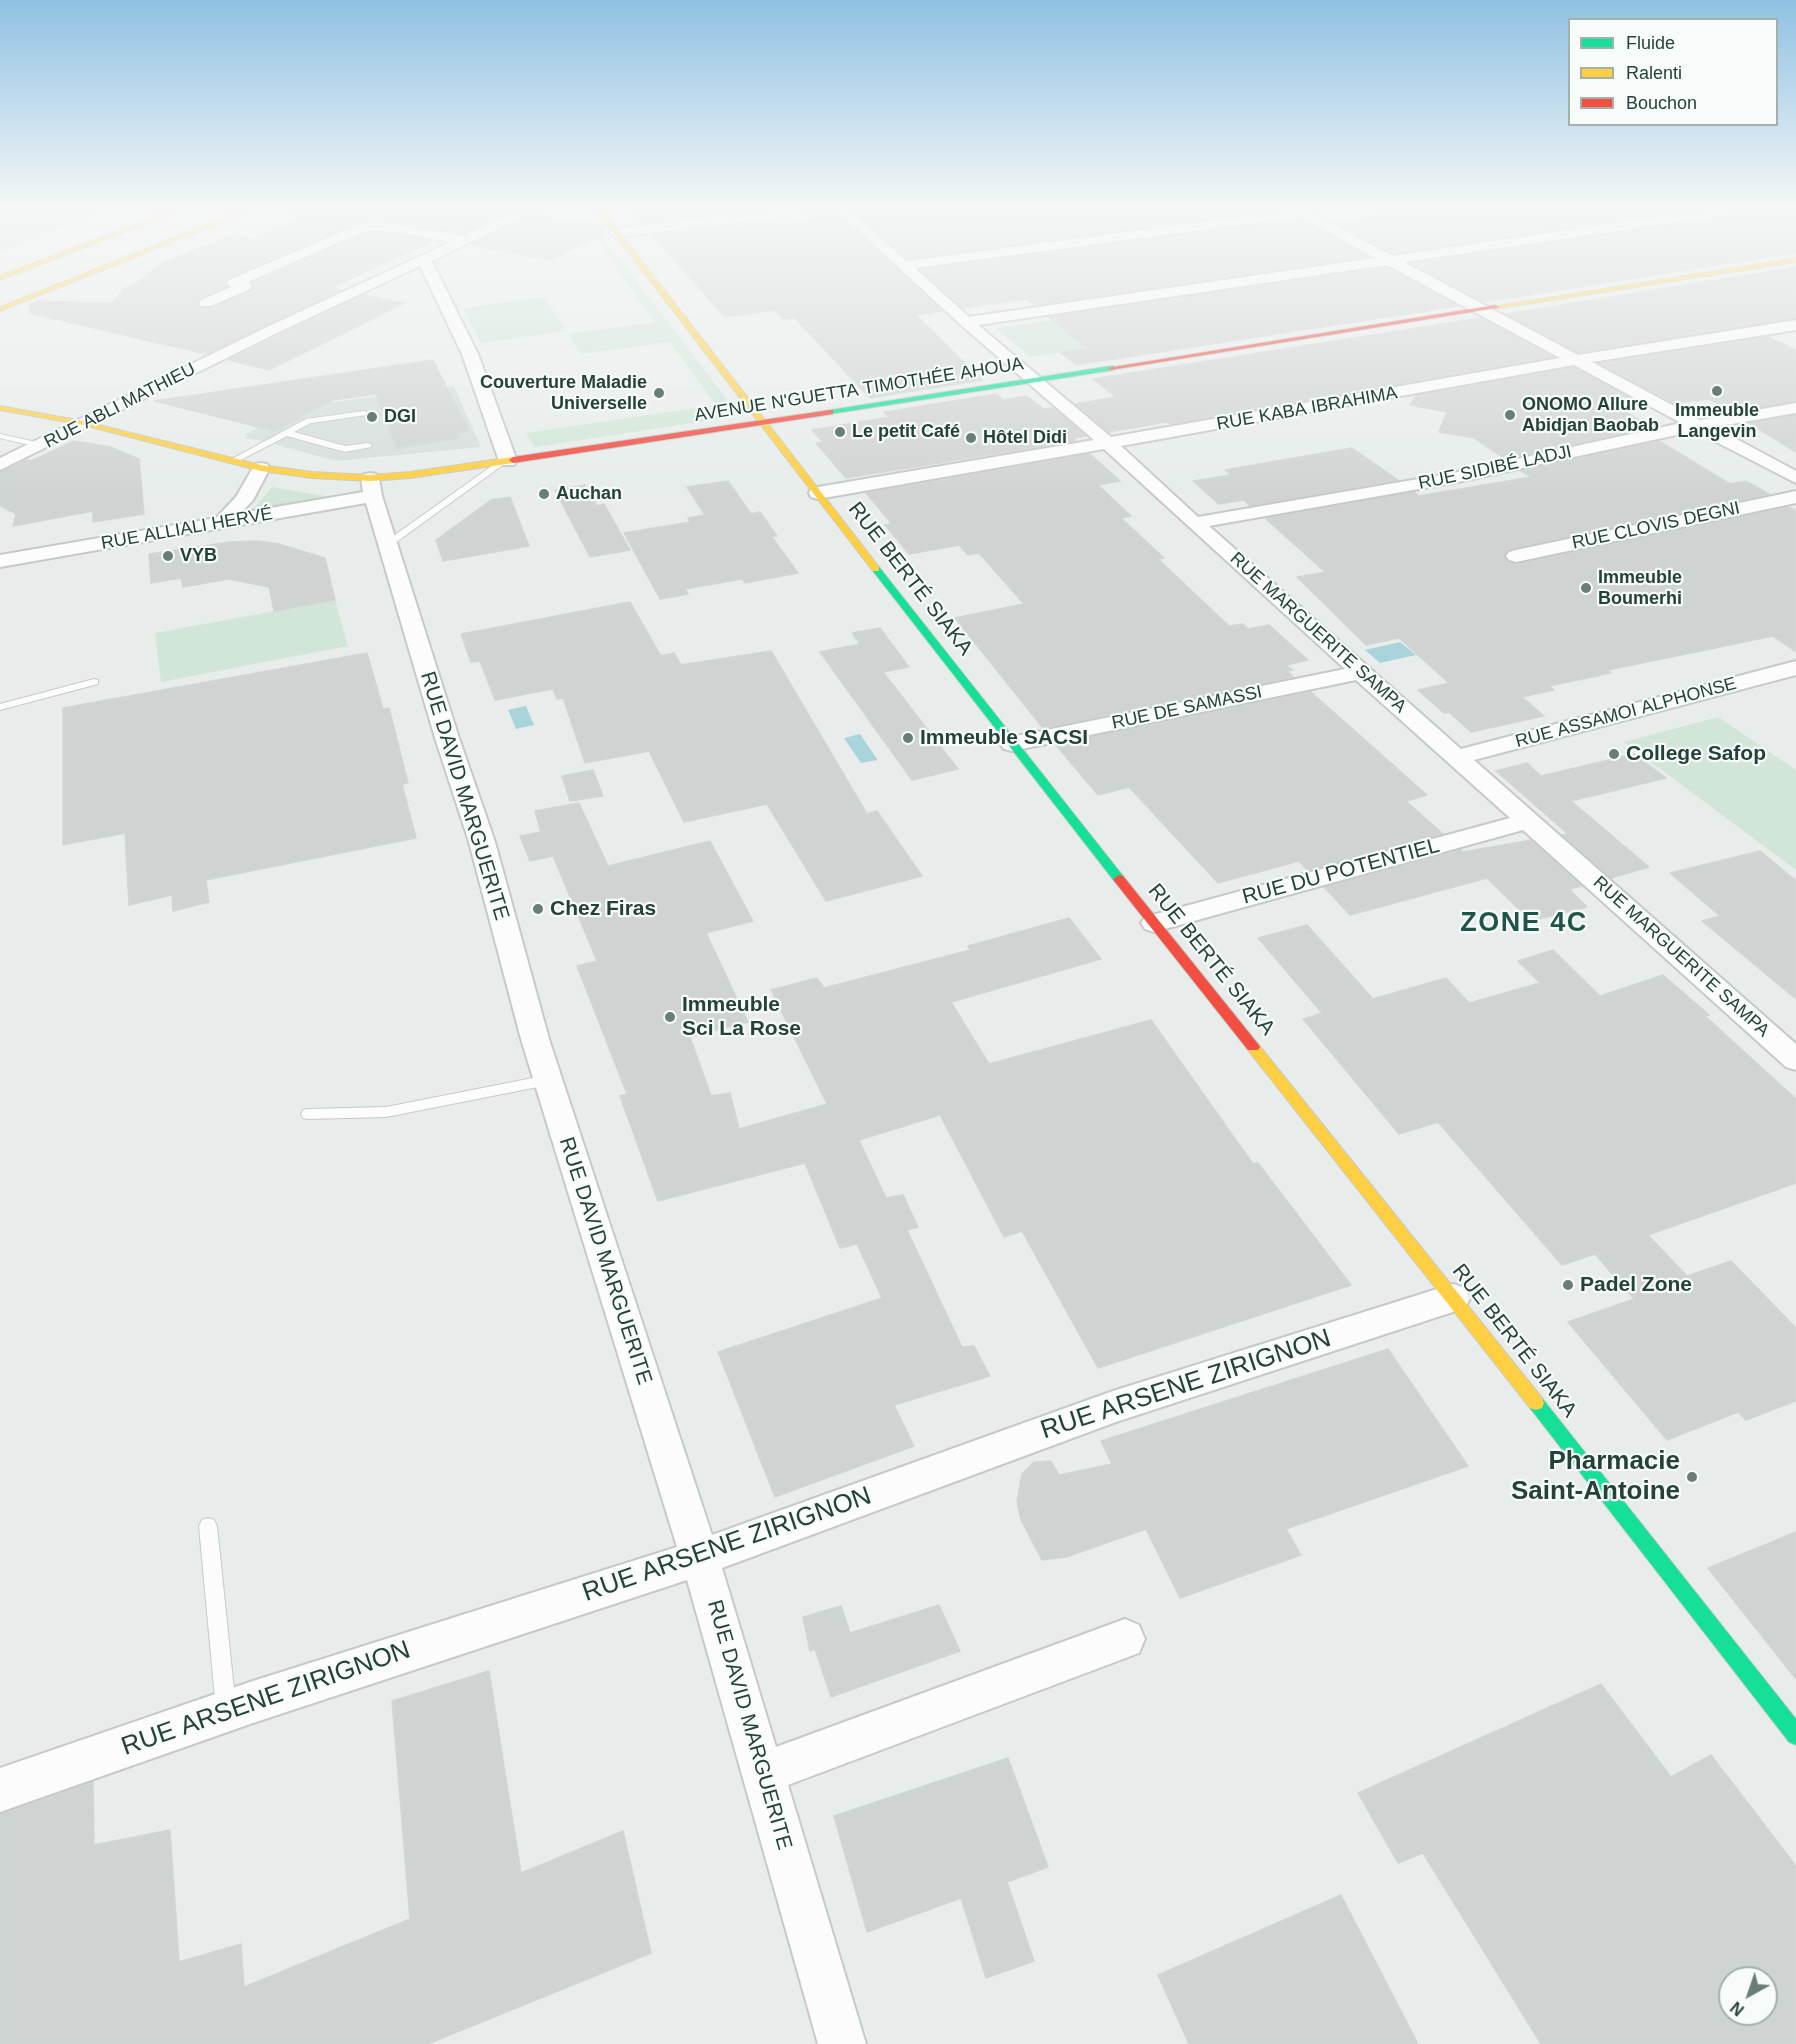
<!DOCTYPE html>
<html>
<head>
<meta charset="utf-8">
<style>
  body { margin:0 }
  #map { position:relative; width:1796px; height:2044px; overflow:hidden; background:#e8edeb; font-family:Arial,sans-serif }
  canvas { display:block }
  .legend { position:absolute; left:1568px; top:18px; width:210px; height:108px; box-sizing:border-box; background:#f7fbf9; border:2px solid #a3b1ad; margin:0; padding:8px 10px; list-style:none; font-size:18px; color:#24423a }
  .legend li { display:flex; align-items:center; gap:12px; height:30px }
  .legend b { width:30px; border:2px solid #a3b1ad }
  .north { position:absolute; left:1718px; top:1966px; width:60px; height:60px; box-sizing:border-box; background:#f7fbf9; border:2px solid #a3b1ad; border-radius:50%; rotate:220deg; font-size:16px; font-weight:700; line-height:24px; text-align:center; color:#24423a }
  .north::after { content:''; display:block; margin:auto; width:21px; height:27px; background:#697e78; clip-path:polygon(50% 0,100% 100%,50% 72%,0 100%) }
</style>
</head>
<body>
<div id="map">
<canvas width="1796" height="2044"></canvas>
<ul class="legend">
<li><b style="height:8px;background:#16e098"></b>Fluide</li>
<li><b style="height:8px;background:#ffcf43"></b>Ralenti</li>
<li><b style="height:8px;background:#f24e42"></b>Bouchon</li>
</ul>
<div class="north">N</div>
</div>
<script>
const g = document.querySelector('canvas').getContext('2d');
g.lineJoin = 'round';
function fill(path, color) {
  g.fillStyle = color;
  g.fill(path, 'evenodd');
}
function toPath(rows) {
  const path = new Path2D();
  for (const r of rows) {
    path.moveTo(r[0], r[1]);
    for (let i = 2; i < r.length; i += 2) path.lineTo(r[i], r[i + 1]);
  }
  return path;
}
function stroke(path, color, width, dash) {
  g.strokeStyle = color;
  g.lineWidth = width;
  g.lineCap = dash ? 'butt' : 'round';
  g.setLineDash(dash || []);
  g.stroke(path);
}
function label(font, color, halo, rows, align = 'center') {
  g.font = font + ' Arial,sans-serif';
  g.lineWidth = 4.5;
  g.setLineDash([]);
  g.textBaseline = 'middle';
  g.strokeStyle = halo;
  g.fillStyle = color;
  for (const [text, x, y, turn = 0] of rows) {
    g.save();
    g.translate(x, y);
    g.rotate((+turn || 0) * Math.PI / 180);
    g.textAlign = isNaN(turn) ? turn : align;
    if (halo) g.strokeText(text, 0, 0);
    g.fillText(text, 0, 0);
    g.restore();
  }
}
fill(toPath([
  [0,208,104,208,0,253],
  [454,386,481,447,337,461,258,440,244,438,248,436,244,435,297,407]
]), '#d6dedb');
fill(toPath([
  [600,233,728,401,726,418,535,447,526,433,716,405,670,342,581,354,568,334,655,322,606,254,601,242,585,240],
  [545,297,566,331,481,343,463,308],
  [1052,320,1088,348,1030,357,996,328],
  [272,487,331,497,252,511],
  [335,600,348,646,161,682,155,633],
  [1718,717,1796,770,1796,870,1624,742]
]), '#d1e6d8');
fill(toPath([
  [1400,642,1416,655,1380,663,1365,650],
  [526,706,534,725,516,729,508,710],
  [860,734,877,759,877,760,861,763,844,738]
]), '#a9d4db');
const building = toPath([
  [296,208,491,208,510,211,464,234,380,220,363,221,228,278,225,283,227,286,199,299,197,302,199,307,212,308,251,291,254,286,252,283,366,233,380,232,433,241,331,288,341,290,206,354,29,313,30,304,38,301,112,303,124,289,135,284,162,263,234,235,253,239,295,221,296,208],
  [630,208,765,208,643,223,630,208],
  [889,208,1264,208,1269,211,907,259,856,213,889,208],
  [1440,208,1699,208,1392,254,1333,222,1440,208],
  [1756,208,1796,208,1796,253,1483,302,1411,263,1748,214,1756,208],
  [531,215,600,225,605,232,552,260,470,245,531,215],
  [838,215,942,311,916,315,982,380,870,398,795,318,783,319,775,310,725,317,652,235,838,215],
  [1300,219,1368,257,1034,305,1026,299,963,308,920,270,1300,219],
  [1387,267,1458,306,1076,365,1061,353,1088,348,1048,317,1387,267],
  [1796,267,1796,318,1578,353,1505,314,1796,267],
  [364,295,404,303,269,370,228,360,364,295],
  [1480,318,1553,357,1171,424,1166,422,1109,432,1075,404,1116,397,1093,379,1480,318],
  [1768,337,1796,350,1796,401,1731,412,1709,399,1674,403,1599,363,1768,337],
  [433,360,469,431,457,433,459,438,397,448,376,394,333,400,274,431,154,401,433,360],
  [1574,367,1647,407,1623,410,1651,427,1505,459,1474,438,1439,432,1447,412,1410,405,1417,395,1574,367],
  [997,394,1003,400,1027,396,1043,409,1053,408,1086,436,1075,438,1075,441,846,478,816,443,823,442,812,430,889,417,884,412,997,394],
  [1796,415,1796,452,1749,423,1796,415],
  [74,441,111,447,139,459,144,514,93,522,93,511,13,526,16,514,0,506,0,472,26,460,31,461,74,441],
  [1659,441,1730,484,1746,481,1769,494,1515,548,1507,551,1504,557,1508,562,1516,564,1789,507,1796,511,1796,652,1773,636,1608,670,1611,673,1549,686,1554,690,1522,697,1544,716,1471,732,1449,712,1444,713,1418,690,1449,683,1399,638,1366,645,1297,577,1325,572,1265,518,1414,492,1419,496,1531,477,1521,471,1659,441],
  [1352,448,1398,480,1250,506,1244,500,1219,504,1193,481,1231,475,1225,470,1352,448],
  [1090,454,1120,481,1098,485,1131,516,1121,518,1164,558,1158,559,1229,626,1243,624,1248,629,1269,625,1308,660,1286,665,1293,670,1287,671,1294,677,1043,728,955,618,1024,604,979,553,968,555,959,545,909,554,885,525,892,524,866,493,1090,454],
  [728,481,751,514,760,512,777,536,772,537,798,573,745,583,742,579,685,589,688,594,660,599,624,533,690,522,688,518,705,515,687,487,728,481],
  [585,485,597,506,604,504,630,550,590,557,555,490,585,485],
  [510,497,529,546,443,561,436,540,491,500,510,497],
  [257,541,279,544,325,558,335,600,274,611,269,587,229,579,183,587,181,578,151,583,149,554,230,542,257,541],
  [630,602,661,656,674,653,681,665,771,651,867,814,877,811,922,876,826,901,767,804,684,822,649,751,585,763,563,698,557,699,553,689,495,700,480,661,471,662,461,634,630,602],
  [880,628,909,667,883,672,958,769,912,780,820,652,860,644,852,633,880,628],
  [367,653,383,709,389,708,408,783,402,784,416,838,206,880,209,902,173,911,172,895,129,905,125,833,63,845,63,708,367,653],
  [1311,692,1427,795,1406,801,1443,834,1308,871,1299,861,1218,883,1129,787,1098,795,1055,744,1311,692],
  [1634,754,1666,778,1571,801,1649,867,1611,878,1562,835,1568,834,1496,771,1527,763,1541,776,1634,754],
  [593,770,603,796,570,801,562,776,593,770],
  [579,803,608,866,710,841,753,921,706,933,748,1022,690,1037,711,1096,730,1093,739,1129,827,1104,771,990,817,978,824,988,970,950,968,946,1069,918,1101,959,951,1002,989,1064,1151,1020,1253,1164,1258,1163,1351,1285,1098,1368,1022,1231,1004,1237,940,1115,859,1140,886,1198,903,1195,918,1227,907,1230,962,1347,974,1346,990,1376,894,1405,914,1446,775,1497,718,1352,882,1298,857,1244,840,1248,805,1163,658,1201,620,1096,627,1094,577,966,597,961,553,856,530,861,520,836,541,832,535,811,579,803],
  [1531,840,1582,886,1569,889,1587,907,1531,921,1487,878,1350,915,1324,887,1461,850,1463,852,1531,840],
  [1760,851,1796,881,1796,999,1702,921,1720,916,1670,873,1760,851],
  [1307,925,1373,999,1446,978,1469,1003,1540,983,1518,961,1553,950,1600,996,1663,975,1709,1015,1705,1016,1796,1099,1796,1183,1648,1235,1687,1276,1731,1261,1796,1328,1796,1401,1746,1420,1738,1412,1667,1440,1568,1322,1634,1299,1595,1254,1562,1265,1438,1122,1399,1134,1303,1019,1322,1013,1258,938,1307,925],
  [1388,1349,1468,1466,1286,1529,1301,1555,1180,1598,1146,1529,1066,1557,1042,1560,1021,1520,1017,1501,1022,1474,1034,1462,1051,1461,1059,1475,1112,1464,1101,1441,1388,1349],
  [1796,1532,1796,1679,1708,1568,1796,1532],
  [939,1605,960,1651,831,1697,815,1649,810,1651,803,1617,841,1606,850,1633,939,1605],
  [489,1671,521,1873,623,1831,651,1953,428,2044,0,2044,0,1814,93,1782,94,1845,170,1830,179,1962,241,1944,244,1987,410,1919,392,1701,489,1671],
  [1601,1684,1671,1777,1711,1755,1796,1866,1796,2044,1541,2044,1423,1853,1398,1863,1358,1793,1601,1684],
  [1730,1978,1766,1978,1766,2014,1730,2014,1730,1978],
  [1008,1758,1048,1867,1007,1882,1034,1961,986,1978,961,1898,867,1932,834,1816,1008,1758],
  [1341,1895,1418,2044,1189,2044,1158,1975,1341,1895]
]);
fill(building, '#cfd4d2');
stroke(building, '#d1d6d4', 1.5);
const lane = toPath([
  [364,411,368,413,367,415,311,423,294,432,345,446,368,443,372,445,371,447,345,452,287,436,235,463,228,461,306,419,364,411],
  [0,434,45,444,46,446,42,448,0,438,0,434],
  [500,460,507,462,391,546,385,546,385,542,500,460],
  [94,679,98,680,98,684,0,710,0,704,94,679],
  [548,1075,553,1076,555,1080,553,1084,386,1117,308,1119,303,1118,301,1114,303,1110,308,1109,386,1107,548,1075],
  [208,1518,214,1520,217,1526,236,1709,233,1716,226,1719,219,1716,216,1709,199,1526,202,1520,208,1518]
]);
const street = toPath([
  [522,208,540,208,432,261,478,354,517,461,514,465,502,465,499,461,462,354,420,266,277,333,0,470,0,458,267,327,451,242,380,230,365,231,248,282,252,286,250,289,211,306,201,306,199,303,201,300,231,287,227,283,229,280,363,223,380,222,464,236,522,208],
  [787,208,830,208,824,212,616,237,609,233,616,229,787,208],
  [834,208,848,208,906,261,1288,211,1286,208,1315,209,1317,212,1315,215,1392,256,1718,208,1754,208,1748,212,1404,262,1578,355,1796,320,1796,330,1592,362,1700,420,1796,403,1796,413,1714,427,1796,471,1796,483,1695,431,1453,483,1209,526,1461,749,1796,661,1796,675,1474,760,1796,1044,1796,1070,1786,1067,1523,830,1154,932,1145,929,1141,923,1145,917,1510,818,1356,680,1012,751,1004,749,1000,744,1004,739,1012,737,1345,669,1104,449,818,499,811,497,809,493,811,489,818,487,1094,440,961,325,834,208],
  [1300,217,1375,258,969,317,915,268,1300,217],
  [1387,265,1560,358,1111,437,978,325,1387,265],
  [1574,365,1681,423,1453,473,1198,517,1121,446,1574,365],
  [261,463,267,464,270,468,253,500,241,513,363,492,361,478,364,474,370,473,376,474,379,478,382,496,459,738,495,842,549,1039,712,1535,1113,1391,1453,1284,1465,1288,1470,1298,1465,1308,1116,1422,722,1568,776,1747,1125,1619,1139,1625,1145,1639,1139,1653,788,1785,866,2044,818,2044,687,1580,253,1723,0,1812,0,1768,253,1681,677,1547,521,1039,469,842,435,738,366,503,0,567,0,555,216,518,236,497,255,464,261,463],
  [1796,491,1796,503,1516,562,1509,560,1506,556,1509,552,1516,550,1796,491]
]);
const fast = toPath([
  [1111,366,1114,366,1114,370,830,414,826,412,830,410,1111,366],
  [873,567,879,567,1123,876,1125,879,1123,882,1115,882,873,571,873,567],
  [1536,1396,1542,1398,1796,1719,1796,1745,1789,1742,1530,1408,1528,1403,1530,1398,1536,1396]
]);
const slow = toPath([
  [177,208,187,208,0,280,0,276,177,208],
  [248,208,258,208,0,311,0,307,248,208],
  [594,208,601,208,879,567,879,571,873,571,594,208],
  [1796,258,1796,262,1495,309,1491,307,1796,258],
  [0,406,83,421,261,465,312,472,370,475,410,472,513,457,517,460,513,463,410,478,370,481,312,478,261,471,83,425,0,410,0,406],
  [1253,1042,1258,1044,1542,1398,1544,1403,1542,1408,1536,1410,1530,1408,1248,1050,1246,1047,1248,1044,1253,1042]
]);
const jam = toPath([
  [1495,305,1499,307,1497,308,1111,370,1107,368,1495,305],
  [830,410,833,410,833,414,513,463,509,460,513,457,830,410],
  [1119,875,1123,876,1258,1044,1260,1047,1258,1050,1248,1050,1115,882,1113,879,1119,875]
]);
stroke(lane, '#c5cac8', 2);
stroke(street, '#c5cac8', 4);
stroke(fast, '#c3cbc8', 2);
stroke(slow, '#c3cbc8', 2);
stroke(jam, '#c3cbc8', 2);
fill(lane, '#fcfcfc');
fill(street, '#fcfcfc');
fill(fast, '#16e098');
fill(slow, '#ffcf43');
fill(jam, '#f24e42');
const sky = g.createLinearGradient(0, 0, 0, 495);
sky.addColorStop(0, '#8fc1e3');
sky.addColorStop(0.42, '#f5f7f6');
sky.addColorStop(1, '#f5f7f600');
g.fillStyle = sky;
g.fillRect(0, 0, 1796, 495);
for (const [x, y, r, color] of [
  [1717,391,6,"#697e78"],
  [659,393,6,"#697e78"],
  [1510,415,6,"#697e78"],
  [372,417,6,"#697e78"],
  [840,432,6,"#697e78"],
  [971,438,6,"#697e78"],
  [544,494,6,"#697e78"],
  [168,556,6,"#697e78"],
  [1586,588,6,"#697e78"],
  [908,738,6,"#697e78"],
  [1614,754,6,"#697e78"],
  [538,909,6,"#697e78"],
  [670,1017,6,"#697e78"],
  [1568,1285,6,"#697e78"],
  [1692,1477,6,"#697e78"]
]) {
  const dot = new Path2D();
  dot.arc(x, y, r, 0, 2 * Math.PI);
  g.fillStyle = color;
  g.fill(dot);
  stroke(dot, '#f7fbf9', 2);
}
label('bold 18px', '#24423a', '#f7fbf9', [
  ["Couverture Maladie",647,383,"right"],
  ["Universelle",647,404,"right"],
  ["ONOMO Allure",1522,405],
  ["Abidjan Baobab",1522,426],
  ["Immeuble",1717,411,"center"],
  ["Langevin",1717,432,"center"],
  ["DGI",384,417],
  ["Le petit Café",852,432],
  ["Hôtel Didi",983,438],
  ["Auchan",556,494],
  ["VYB",180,556],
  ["Immeuble",1598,578],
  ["Boumerhi",1598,599]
], 'left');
label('18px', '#24423a', '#f7fbf9', [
  ["AVENUE N'GUETTA TIMOTHÉE AHOUA",859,390,-9],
  ["RUE ABLI MATHIEU",120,406,-27],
  ["RUE KABA IBRAHIMA",1307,409,-10],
  ["RUE SIDIBÉ LADJI",1495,468,-12],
  ["RUE CLOVIS DEGNI",1656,526,-12],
  ["RUE ALLIALI HERVÉ",187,529,-10],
  ["RUE MARGUERITE SAMPA",1318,633,42],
  ["RUE DE SAMASSI",1187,708,-12],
  ["RUE ASSAMOI ALPHONSE",1626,713,-15],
  ["RUE MARGUERITE SAMPA",1681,957,42]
]);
label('21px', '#24423a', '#f7fbf9', [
  ["RUE BERTÉ SIAKA",910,579,52],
  ["RUE DAVID MARGUERITE",464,796,73],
  ["RUE DU POTENTIEL",1341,872,-15],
  ["RUE BERTÉ SIAKA",1211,960,51],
  ["RUE DAVID MARGUERITE",605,1261,72],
  ["RUE BERTÉ SIAKA",1514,1341,52],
  ["RUE DAVID MARGUERITE",749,1725,74]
]);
label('bold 21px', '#24423a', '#f7fbf9', [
  ["Immeuble SACSI",920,738],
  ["College Safop",1626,754],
  ["Chez Firas",550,909],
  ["Immeuble",682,1005],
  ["Sci La Rose",682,1029],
  ["Padel Zone",1580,1285]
], 'left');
label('26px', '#24423a', '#f7fbf9', [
  ["RUE ARSENE ZIRIGNON",1186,1385,-18],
  ["RUE ARSENE ZIRIGNON",727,1545,-19],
  ["RUE ARSENE ZIRIGNON",266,1699,-19]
]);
label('bold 26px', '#24423a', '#f7fbf9', [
  ["Pharmacie",1680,1462],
  ["Saint-Antoine",1680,1492]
], 'right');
g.letterSpacing = '1.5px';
label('bold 27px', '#1f5548', '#f7fbf9', [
  ["ZONE 4C",1524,924]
]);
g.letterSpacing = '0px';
</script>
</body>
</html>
